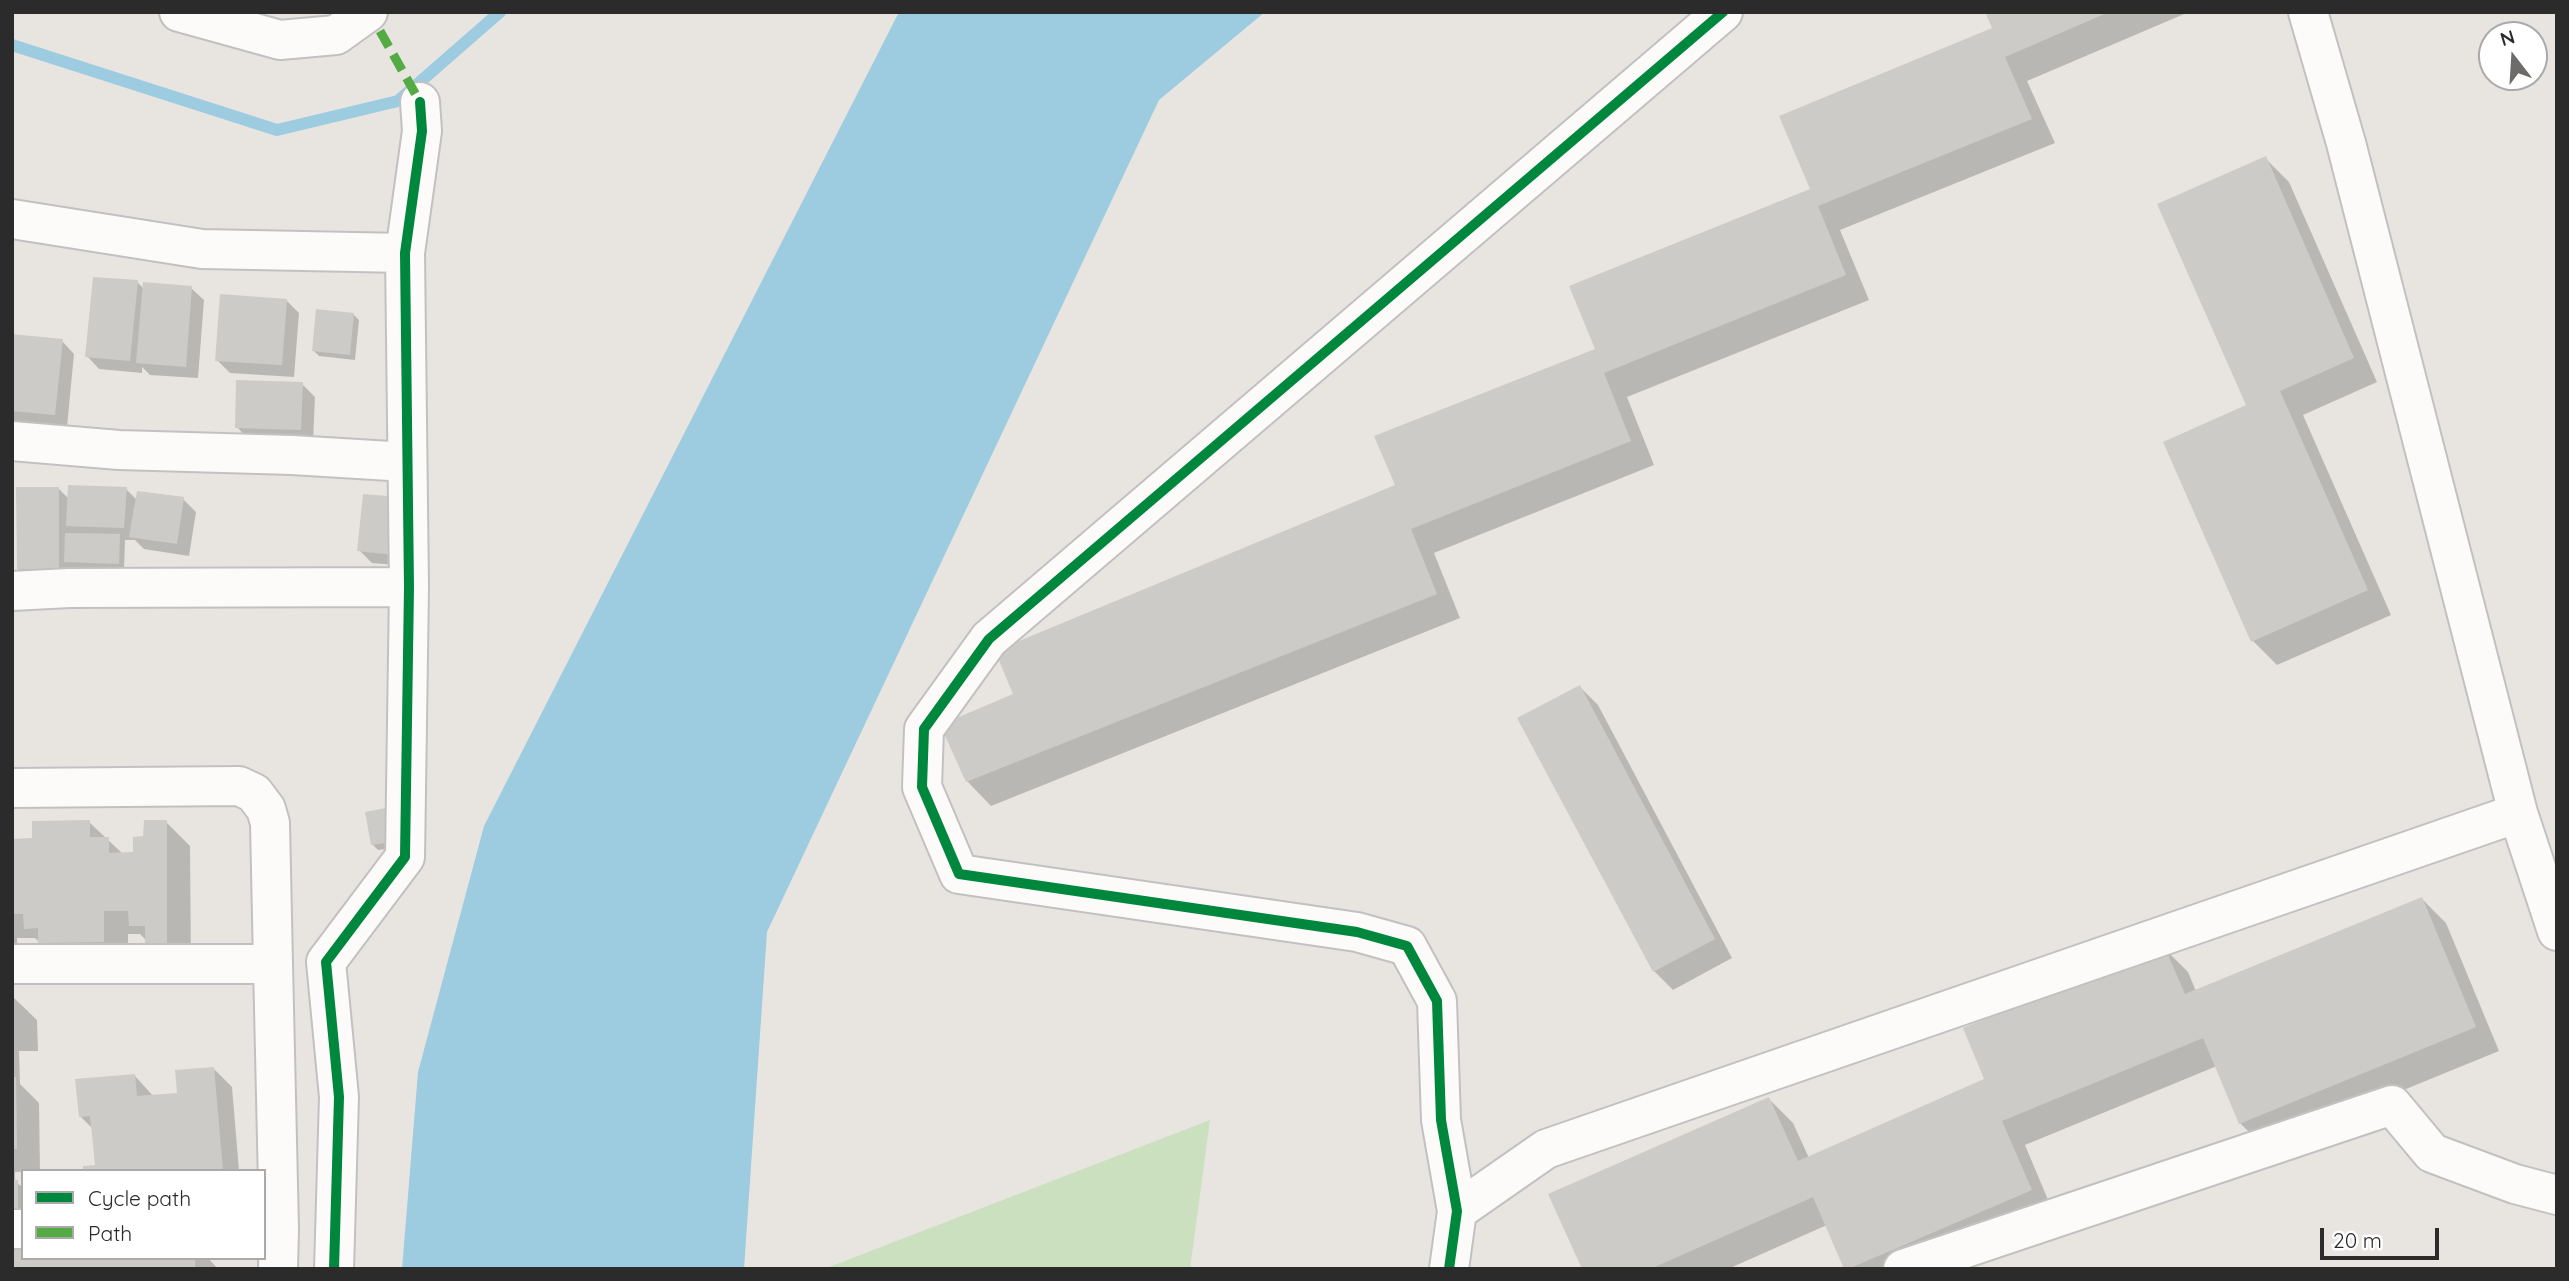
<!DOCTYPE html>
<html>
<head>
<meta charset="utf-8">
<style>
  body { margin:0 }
  #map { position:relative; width:2569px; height:1281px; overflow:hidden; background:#e8e5e1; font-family:Quicksand,sans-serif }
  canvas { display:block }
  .frame { position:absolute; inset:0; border:14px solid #2b2b2b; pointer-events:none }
  .legend { position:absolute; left:21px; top:1169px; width:245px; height:91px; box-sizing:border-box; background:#fff; border:2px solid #aaa; margin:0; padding:9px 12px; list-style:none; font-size:21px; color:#2b2b2b }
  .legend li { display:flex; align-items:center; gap:14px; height:35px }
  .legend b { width:35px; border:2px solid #aaa }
  .north { position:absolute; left:2478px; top:21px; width:70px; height:70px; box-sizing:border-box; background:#fff; border:2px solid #aaa; border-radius:50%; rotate:343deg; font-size:19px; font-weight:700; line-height:28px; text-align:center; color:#2b2b2b }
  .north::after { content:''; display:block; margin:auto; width:24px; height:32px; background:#6d6c6b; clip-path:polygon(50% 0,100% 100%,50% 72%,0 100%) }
  .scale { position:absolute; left:2320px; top:1228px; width:119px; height:32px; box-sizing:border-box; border:4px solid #2b2b2b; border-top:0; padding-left:9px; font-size:21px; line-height:24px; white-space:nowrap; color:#2b2b2b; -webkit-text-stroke:5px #fff; paint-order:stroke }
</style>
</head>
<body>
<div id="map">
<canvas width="2569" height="1281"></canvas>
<div class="frame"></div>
<ul class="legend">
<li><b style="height:9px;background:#00873e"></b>Cycle path</li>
<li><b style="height:9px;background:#54ab44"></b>Path</li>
</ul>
<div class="north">N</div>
<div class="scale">20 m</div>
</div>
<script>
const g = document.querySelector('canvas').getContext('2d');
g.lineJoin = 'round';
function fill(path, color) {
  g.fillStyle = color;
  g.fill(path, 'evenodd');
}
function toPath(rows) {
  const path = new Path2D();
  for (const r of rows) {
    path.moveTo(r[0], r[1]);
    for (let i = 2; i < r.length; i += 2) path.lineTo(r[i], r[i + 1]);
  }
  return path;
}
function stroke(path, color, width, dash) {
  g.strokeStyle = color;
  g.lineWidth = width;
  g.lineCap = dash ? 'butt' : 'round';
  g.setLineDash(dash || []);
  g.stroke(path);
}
fill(toPath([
  [1210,1120,1190,1269,824,1269]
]), '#cae0be');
fill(toPath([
  [899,12,1265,12,1159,100,767,932,744,1269,402,1269,418,1072,484,826]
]), '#9dcce1');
fill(toPath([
  [1987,12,2189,12,2027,81,2055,143,1840,230,1869,300,1627,397,1654,465,1434,553,1460,618,991,806,967,781,943,726,1015,695,1397,486,1597,350,1813,190,1995,29],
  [2265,158,2289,182,2377,382,2303,415,2391,615,2277,665,2253,641],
  [137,282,144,289,191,288,204,300,198,378,150,375,142,367,142,373,99,369,87,356],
  [286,300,299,313,294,377,230,373,217,360],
  [353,314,359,320,355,360,319,356,313,350],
  [12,336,62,341,74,354,67,427,12,421],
  [302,384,315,397,313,442,249,440,237,427],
  [58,488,69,499,126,489,137,500,183,499,196,512,189,556,144,549,135,540,125,540,124,569,71,568,71,580,31,581,18,569],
  [364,496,407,566,372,563,359,550],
  [1580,687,1598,705,1732,958,1673,990,1654,971],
  [367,813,402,847,378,850,372,844],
  [89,822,123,854,135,854,145,838,166,822,190,846,191,969,147,941,140,934,128,934,128,966,64,966,35,938,17,938,18,969,12,969,12,840,33,840],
  [2422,899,2446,923,2499,1051,2264,1147,2240,1123,2217,1066,2025,1145,2054,1214,1927,1269,1846,1269,1827,1225,1728,1269,1584,1269,1769,1099,1793,1123,1809,1158,1987,1080,2164,948,2188,972,2196,991],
  [12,996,37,1020,38,1051,19,1051,20,1084,39,1103,40,1171,15,1172,15,1182,23,1187,23,1239,12,1240],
  [213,1068,232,1087,239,1171,85,1171,96,1166,93,1129,80,1116,135,1076,154,1097,179,1095],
  [23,1258,208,1258,218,1269,12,1269]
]), '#0003');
stroke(toPath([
  [12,45,277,130,398,101,500,12]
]), '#9dcce1', 12);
fill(toPath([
  [1985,12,2109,12,2005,57,2032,119,1818,206,1846,275,1604,373,1631,441,1411,529,1437,594,966,782,940,725,1013,694,995,651,1395,485,1374,436,1595,349,1569,286,1810,189,1779,116,1992,28],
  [2266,156,2354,358,2280,391,2368,590,2251,642,2163,442,2246,405,2157,204],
  [93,277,138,280,130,361,85,357],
  [143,282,192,286,186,367,136,363],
  [220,294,287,299,282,365,215,361],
  [316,309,354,313,350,355,312,351],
  [12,334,63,339,55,415,12,411],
  [236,380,303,382,301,430,235,428],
  [68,485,127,487,124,528,66,526],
  [16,487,59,487,59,569,17,569],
  [137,491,184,497,177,544,129,537],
  [363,494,400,497,395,555,357,551],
  [65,533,120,534,119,564,64,562],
  [1580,685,1715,939,1653,972,1517,718],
  [391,807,397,841,371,845,365,812],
  [90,820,90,837,109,837,109,853,133,852,133,837,143,836,144,820,167,820,167,945,145,946,145,926,129,926,128,911,104,911,104,942,38,943,38,928,24,929,23,914,12,914,12,839,32,838,32,821],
  [2422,897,2476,1027,2239,1124,2203,1038,2002,1121,2032,1190,1848,1269,1844,1269,1813,1197,1650,1269,1582,1269,1548,1194,1769,1097,1798,1161,1984,1079,1963,1028,2164,946,2185,994],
  [214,1067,223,1171,83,1171,83,1166,95,1165,90,1116,79,1117,75,1079,135,1074,137,1096,177,1093,175,1070],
  [12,1077,16,1077,17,1149,12,1149],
  [12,1180,18,1180,18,1216,12,1216],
  [12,1242,23,1242,23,1258,195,1258,195,1269,12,1269]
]), '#cdcbc8');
const minor = toPath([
  [179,12,280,40,336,35,368,12],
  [2308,12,2346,143,2518,813,2557,931],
  [12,219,202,249,405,253],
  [12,441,119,450,292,455,407,462],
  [12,591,69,588,409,587],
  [12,788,239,786,254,793,266,809,270,823,273,964],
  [12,964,273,964,279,1229,278,1269],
  [1457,1211,1546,1149,2518,813],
  [12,1229,23,1229],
  [334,1269,339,1097,326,962,405,857,409,587,405,253,422,131,420,102],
  [1449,1269,1457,1211,1441,1120,1437,1001,1407,946,1357,932,959,874,922,787,924,729,989,639,1723,12],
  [1903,1269,2392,1105,2432,1153,2515,1184,2557,1195]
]);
stroke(minor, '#c2c1c1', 42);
stroke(minor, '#fcfbfa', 38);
stroke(toPath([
  [380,31,420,102]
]), '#54ab44', 9, [18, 9]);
stroke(toPath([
  [334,1269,339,1097,326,962,405,857,409,587,405,253,422,131,420,102],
  [1449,1269,1457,1211,1441,1120,1437,1001,1407,946,1357,932,959,874,922,787,924,729,989,639,1723,12]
]), '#00873e', 10);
</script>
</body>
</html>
